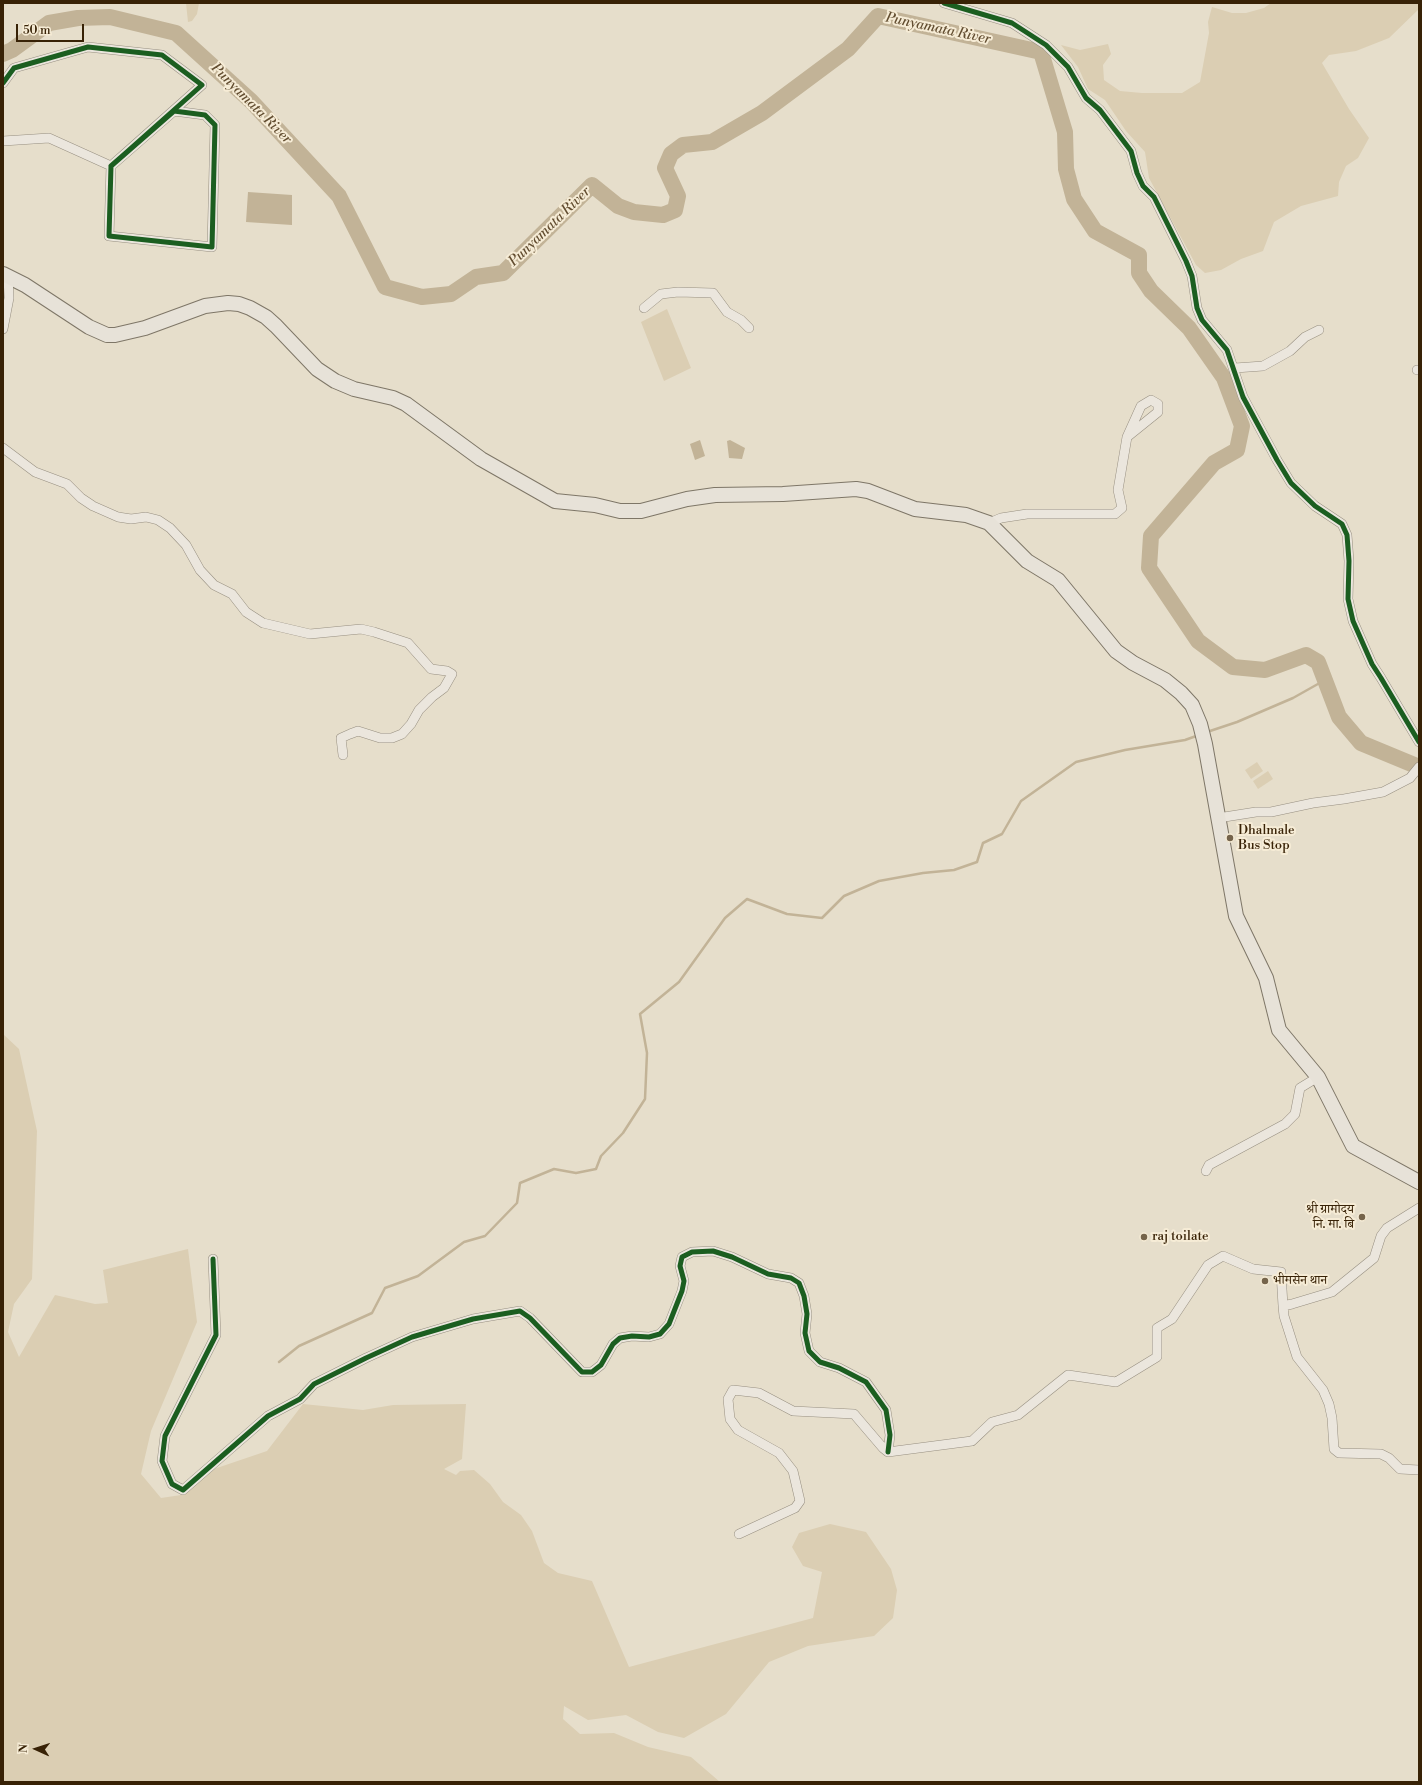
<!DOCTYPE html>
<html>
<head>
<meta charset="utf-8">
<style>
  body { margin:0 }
  #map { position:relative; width:1422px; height:1785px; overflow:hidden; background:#e6decb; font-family:"Libre Bodoni",serif }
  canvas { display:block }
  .frame { position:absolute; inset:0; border:4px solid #382206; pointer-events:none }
  .north { position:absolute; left:16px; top:1729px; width:40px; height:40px; -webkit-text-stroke:3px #f6ecd6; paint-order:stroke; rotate:273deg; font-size:11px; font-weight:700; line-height:16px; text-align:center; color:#382206 }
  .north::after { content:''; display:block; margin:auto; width:14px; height:18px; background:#382206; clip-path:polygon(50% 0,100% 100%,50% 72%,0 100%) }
  .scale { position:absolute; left:16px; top:24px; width:68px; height:18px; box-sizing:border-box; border:2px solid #382206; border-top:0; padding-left:5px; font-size:12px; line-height:14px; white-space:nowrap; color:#382206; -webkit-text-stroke:3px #f6ecd6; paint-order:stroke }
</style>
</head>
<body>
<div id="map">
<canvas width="1422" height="1785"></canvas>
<div class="frame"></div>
<div class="north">N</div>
<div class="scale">50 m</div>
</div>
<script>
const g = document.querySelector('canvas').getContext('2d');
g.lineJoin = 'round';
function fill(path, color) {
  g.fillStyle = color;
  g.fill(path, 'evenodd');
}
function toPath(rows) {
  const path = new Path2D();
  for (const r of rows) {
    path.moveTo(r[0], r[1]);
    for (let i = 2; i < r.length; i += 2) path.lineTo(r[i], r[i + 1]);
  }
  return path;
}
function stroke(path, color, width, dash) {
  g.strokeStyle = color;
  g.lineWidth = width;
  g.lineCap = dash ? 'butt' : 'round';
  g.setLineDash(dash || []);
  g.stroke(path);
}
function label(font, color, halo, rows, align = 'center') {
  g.font = font + ' "Libre Bodoni","Noto Serif Devanagari",serif';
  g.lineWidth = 4;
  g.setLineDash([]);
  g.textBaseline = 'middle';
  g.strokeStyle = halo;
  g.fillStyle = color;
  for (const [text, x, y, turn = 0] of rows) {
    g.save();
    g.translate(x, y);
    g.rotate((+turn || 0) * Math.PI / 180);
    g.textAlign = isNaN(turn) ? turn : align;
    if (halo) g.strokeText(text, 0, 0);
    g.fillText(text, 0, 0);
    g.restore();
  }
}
fill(toPath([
  [186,3,199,3,197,14,192,21,188,22],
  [1271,3,1419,3,1419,9,1389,38,1356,51,1329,55,1322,63,1349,109,1369,138,1358,158,1346,166,1339,182,1338,196,1301,206,1274,222,1263,251,1241,259,1221,270,1205,273,1196,265,1149,178,1145,152,1126,131,1105,100,1088,89,1078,67,1061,45,1080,50,1108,44,1111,54,1103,65,1104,80,1120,91,1142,93,1182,93,1200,82,1209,33,1208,22,1212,7,1232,13,1246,13,1264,8],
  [667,309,691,368,664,381,641,322],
  [1257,762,1263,771,1251,779,1245,770],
  [1268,771,1273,779,1258,789,1253,781],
  [3,1034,19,1049,37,1131,32,1279,14,1304,8,1332,19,1357,55,1295,95,1304,108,1303,103,1270,188,1249,197,1322,151,1431,141,1474,161,1498,181,1495,214,1469,267,1451,303,1404,363,1410,393,1405,466,1404,462,1459,444,1469,456,1475,460,1471,474,1470,490,1484,503,1502,521,1515,532,1531,544,1563,558,1573,592,1581,629,1667,813,1618,822,1572,803,1566,792,1547,799,1533,830,1524,866,1532,891,1569,897,1590,893,1618,874,1636,808,1646,769,1662,726,1714,684,1738,658,1732,626,1715,588,1720,564,1706,563,1719,580,1734,614,1733,648,1747,691,1757,720,1782,3,1782]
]), '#dbceb3');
fill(toPath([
  [248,192,292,195,292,225,246,222],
  [700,440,705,456,695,460,690,444],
  [730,440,745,448,742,459,729,458,727,441]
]), '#c2b397');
stroke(toPath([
  [1207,732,1237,722,1293,698,1325,680],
  [279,1362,299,1346,372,1313,385,1288,418,1276,464,1242,485,1236,517,1203,520,1183,554,1169,576,1173,596,1169,601,1156,623,1133,645,1099,647,1053,640,1014,679,982,725,918,747,899,787,914,822,918,844,896,879,881,923,873,954,870,977,862,983,843,1002,834,1021,801,1076,762,1125,750,1185,740,1199,735]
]), '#c2b397', 2.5);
stroke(toPath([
  [3,54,12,50,49,23,78,18,110,17,176,33,251,101,339,196,385,287,422,297,451,294,476,277,503,273,592,185,618,206,634,212,663,215,675,210,678,196,665,168,671,154,683,145,712,142,762,113,848,49,878,16,1041,52,1065,132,1066,169,1074,199,1095,231,1139,255,1139,273,1151,291,1189,328,1224,378,1242,426,1237,450,1214,463,1151,536,1149,568,1198,641,1233,667,1265,670,1306,655,1318,662,1339,717,1361,743,1419,767]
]), '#c2b397', 16);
const minor = toPath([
  [944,3,1012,23,1046,45,1068,67,1086,98,1100,110,1131,151,1137,173,1143,186,1154,197,1186,261,1192,276,1197,308,1202,320,1227,350,1243,397,1277,460,1291,483,1315,506,1342,524,1347,535,1349,561,1348,599,1353,621,1372,664,1381,678,1419,742],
  [3,83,14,68,88,47,162,55,202,85,111,166,109,236,212,247,215,125,205,115,174,111,111,166],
  [3,141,49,138,111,166],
  [644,308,661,294,678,292,713,293,727,312,741,320,749,328],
  [3,329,9,298,8,276],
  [1235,368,1263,366,1290,351,1305,337,1319,330],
  [1417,370,1419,370],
  [3,448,35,472,67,484,81,498,93,506,118,517,131,519,146,517,158,520,170,528,186,545,200,570,214,585,232,594,246,612,263,623,310,634,361,629,374,632,408,643,431,669,447,671,452,674,444,688,432,697,419,710,411,724,402,734,392,738,380,738,358,731,350,734,341,738,343,755],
  [989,523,1001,518,1027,514,1115,514,1122,508,1118,490,1127,437,1141,406,1151,400,1158,404,1158,412,1127,437],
  [1218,818,1256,812,1271,812,1313,803,1344,799,1383,792,1410,778,1419,767],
  [1206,1171,1209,1165,1285,1124,1295,1114,1300,1088,1318,1077],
  [213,1259,216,1335,165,1436,162,1461,172,1484,183,1490,268,1416,300,1399,314,1384,366,1358,412,1337,473,1319,520,1311,530,1318,582,1372,592,1372,601,1365,613,1344,620,1338,632,1336,649,1337,660,1334,669,1324,682,1291,684,1281,680,1266,682,1257,692,1252,713,1251,732,1257,768,1274,791,1278,799,1283,804,1296,807,1314,805,1333,809,1351,820,1362,839,1368,866,1382,886,1410,890,1435,888,1452],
  [1283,1306,1284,1316,1297,1357,1323,1390,1329,1404,1332,1418,1334,1449,1339,1453,1381,1454,1389,1458,1400,1469,1419,1470],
  [739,1534,795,1508,800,1501,793,1471,779,1453,738,1430,730,1419,728,1399,733,1390,759,1393,793,1411,854,1414,883,1448,888,1452,972,1441,992,1422,1018,1415,1068,1375,1116,1382,1157,1357,1157,1328,1172,1319,1208,1265,1223,1256,1253,1269,1281,1272,1283,1306,1292,1304,1332,1292,1374,1258,1381,1236,1387,1228,1419,1208]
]);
const primary = toPath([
  [3,274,25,285,89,327,107,335,115,335,145,328,205,306,228,303,239,304,250,308,266,317,276,326,317,369,335,381,354,389,393,398,406,404,481,459,555,501,595,505,620,511,641,511,687,499,715,495,783,494,856,489,868,491,915,509,966,515,989,523,1027,561,1058,580,1116,651,1133,663,1165,680,1181,693,1192,705,1200,724,1205,744,1236,916,1266,978,1279,1030,1318,1077,1353,1146,1419,1182]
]);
stroke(minor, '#978f81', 10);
stroke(primary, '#7e7667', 16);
stroke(minor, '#ebe6dd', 9);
stroke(primary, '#e7e2d8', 14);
stroke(toPath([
  [944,3,1012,23,1046,45,1068,67,1086,98,1100,110,1131,151,1137,173,1143,186,1154,197,1186,261,1192,276,1197,308,1202,320,1227,350,1243,397,1277,460,1291,483,1315,506,1342,524,1347,535,1349,561,1348,599,1353,621,1372,664,1381,678,1419,742],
  [3,83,14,68,88,47,162,55,202,85,111,166,109,236,212,247,215,125,205,115,174,111,111,166],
  [213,1259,216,1335,165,1436,162,1461,172,1484,183,1490,268,1416,300,1399,314,1384,366,1358,412,1337,473,1319,520,1311,530,1318,582,1372,592,1372,601,1365,613,1344,620,1338,632,1336,649,1337,660,1334,669,1324,682,1291,684,1281,680,1266,682,1257,692,1252,713,1251,732,1257,768,1274,791,1278,799,1283,804,1296,807,1314,805,1333,809,1351,820,1362,839,1368,866,1382,886,1410,890,1435,888,1452]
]), '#1b5e20', 5);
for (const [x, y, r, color] of [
  [1230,838,4,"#75644b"],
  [1362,1217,4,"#75644b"],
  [1144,1237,4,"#75644b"],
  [1265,1281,4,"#75644b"]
]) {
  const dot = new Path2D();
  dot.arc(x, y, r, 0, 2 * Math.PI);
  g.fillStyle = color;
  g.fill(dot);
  stroke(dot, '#f6ecd6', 1.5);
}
label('13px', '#382206', '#f6ecd6', [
  ["Dhalmale",1238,831],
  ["Bus Stop",1238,846],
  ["श्री ग्रामोदय",1354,1210,"right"],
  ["नि. मा. बि",1354,1225,"right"],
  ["raj toilate",1152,1237],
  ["भीमसेन थान",1273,1281]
], 'left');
label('italic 14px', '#634e31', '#f6ecd6', [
  ["Punyamata River",938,29,12],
  ["Punyamata River",251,104,45],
  ["Punyamata River",550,227,-44]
]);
</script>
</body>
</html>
